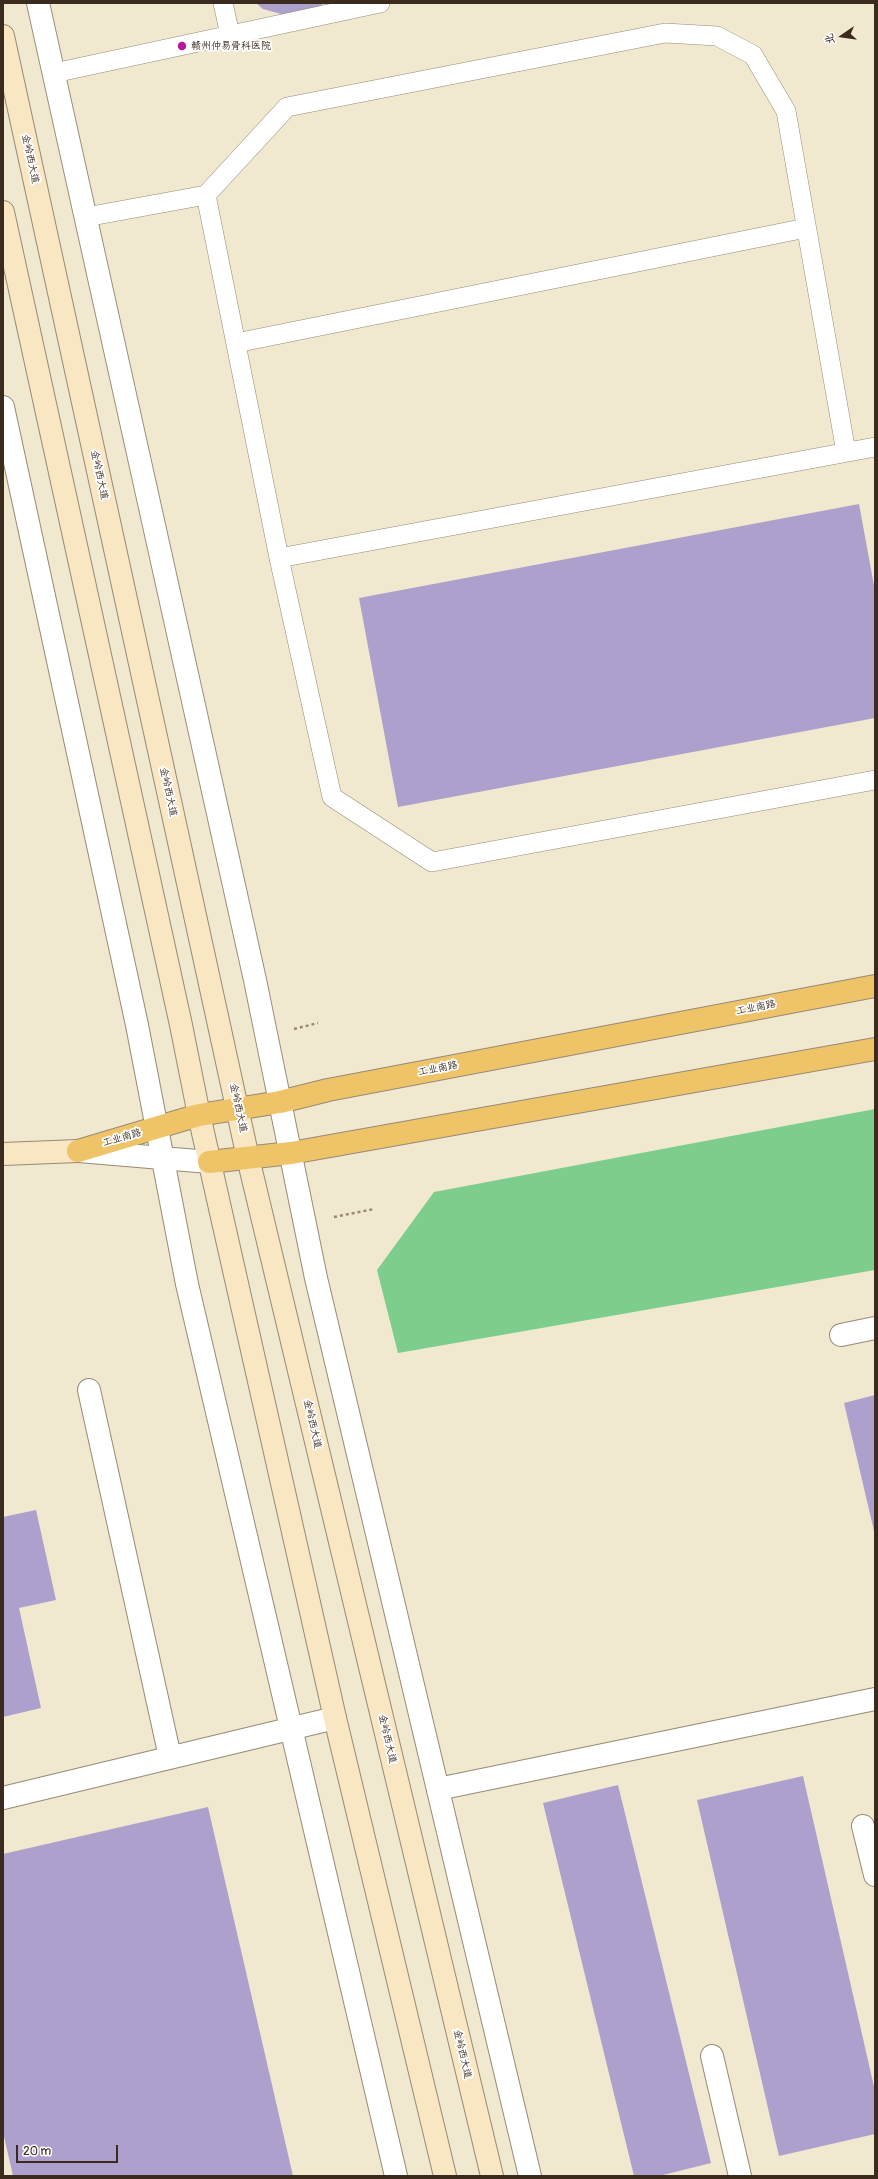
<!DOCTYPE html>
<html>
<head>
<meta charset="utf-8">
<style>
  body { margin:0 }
  #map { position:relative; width:878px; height:2179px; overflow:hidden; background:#f0e9cf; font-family:Pangolin,"LXGW WenKai TC",sans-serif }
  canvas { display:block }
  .frame { position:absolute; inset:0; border:4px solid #3b2a1e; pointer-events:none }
  .north { position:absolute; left:822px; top:16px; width:40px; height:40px; -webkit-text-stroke:3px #fff; paint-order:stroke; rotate:257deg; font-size:11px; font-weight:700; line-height:16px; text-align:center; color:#3b2a1e }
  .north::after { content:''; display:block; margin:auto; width:14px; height:18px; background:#3b2a1e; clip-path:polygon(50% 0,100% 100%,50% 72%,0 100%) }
  .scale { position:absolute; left:16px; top:2145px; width:102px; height:18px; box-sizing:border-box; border:2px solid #3b2a1e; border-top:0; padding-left:5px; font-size:12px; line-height:14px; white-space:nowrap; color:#3b2a1e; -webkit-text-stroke:3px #fff; paint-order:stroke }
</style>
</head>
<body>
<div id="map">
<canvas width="878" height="2179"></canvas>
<div class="frame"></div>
<div class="north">北</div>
<div class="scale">20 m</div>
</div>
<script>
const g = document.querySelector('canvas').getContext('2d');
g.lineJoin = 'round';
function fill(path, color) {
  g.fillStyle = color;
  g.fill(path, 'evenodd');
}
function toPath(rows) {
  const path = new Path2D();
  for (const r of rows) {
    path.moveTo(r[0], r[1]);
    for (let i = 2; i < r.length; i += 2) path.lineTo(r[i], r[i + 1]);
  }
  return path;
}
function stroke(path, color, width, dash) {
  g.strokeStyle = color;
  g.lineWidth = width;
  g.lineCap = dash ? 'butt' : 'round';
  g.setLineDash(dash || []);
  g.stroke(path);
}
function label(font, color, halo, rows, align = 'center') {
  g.font = font + ' Pangolin,"LXGW WenKai TC",sans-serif';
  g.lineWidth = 3.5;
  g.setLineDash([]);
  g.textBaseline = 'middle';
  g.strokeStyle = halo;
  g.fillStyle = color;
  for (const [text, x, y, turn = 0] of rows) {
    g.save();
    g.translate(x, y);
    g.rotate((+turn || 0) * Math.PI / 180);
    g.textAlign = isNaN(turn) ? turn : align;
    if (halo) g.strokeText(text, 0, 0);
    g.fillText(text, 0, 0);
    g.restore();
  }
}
fill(toPath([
  [875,1109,875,1270,398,1353,377,1270,434,1192]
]), '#7dcd8d');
fill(toPath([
  [256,3,325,3,313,10,292,17,263,9],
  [859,504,875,591,875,718,398,807,359,598],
  [875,1395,875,1531,874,1531,844,1403],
  [36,1510,56,1600,19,1608,41,1708,3,1717,3,1517],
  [803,1776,875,2091,875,2134,779,2156,697,1800],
  [618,1785,711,2163,659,2176,634,2176,543,1803],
  [208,1807,293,2176,13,2176,3,2132,3,1854]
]), '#ada0cd');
const service = toPath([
  [223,3,230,35],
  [54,73,380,3],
  [206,195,287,107,665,33,717,36,753,55,786,111,846,452],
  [86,217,206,195,279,558,875,447],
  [236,343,806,228],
  [279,558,332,797,432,862,875,780]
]);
const minor = toPath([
  [841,1335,875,1328],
  [89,1390,170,1757],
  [438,1789,875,1699],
  [3,1798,335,1718],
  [863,1826,875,1875],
  [712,2056,740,2176]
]);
const tertiary = toPath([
  [38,3,255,980,316,1278,530,2176],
  [3,407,137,1025,187,1284,396,2176],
  [79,1151,209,1162]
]);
const secondary = toPath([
  [3,36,248,1158,492,2176],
  [3,212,181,1025,199,1115,335,1718,445,2176],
  [3,1154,78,1151]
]);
const primary = toPath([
  [78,1151,199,1115,280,1102,328,1090,875,986],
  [209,1162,291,1153,875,1049]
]);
stroke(service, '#968a76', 20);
stroke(minor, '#968a76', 24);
stroke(tertiary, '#968a76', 24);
stroke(secondary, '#968a76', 24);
stroke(primary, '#968a76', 24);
stroke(toPath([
  [294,1029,318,1023],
  [334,1217,374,1209]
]), '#968a76', 2.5, [3, 3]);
stroke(service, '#fff', 19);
stroke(minor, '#fff', 22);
stroke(tertiary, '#fff', 22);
stroke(secondary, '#f9e7c3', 22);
stroke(primary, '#efc469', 22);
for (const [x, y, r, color] of [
  [182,46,5,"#b5179e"]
]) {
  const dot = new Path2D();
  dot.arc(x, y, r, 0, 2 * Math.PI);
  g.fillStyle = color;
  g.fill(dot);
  stroke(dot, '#fff', 1.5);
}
label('10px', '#3b2a1e', '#fff', [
  ["赣州仲易骨科医院",191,46]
], 'left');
label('10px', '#3b2a1e', '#fff', [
  ["金岭西大道",30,159,78],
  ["金岭西大道",99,475,78],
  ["金岭西大道",168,792,78],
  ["工业南路",756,1008,-11],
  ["工业南路",438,1069,-11],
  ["金岭西大道",238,1108,78],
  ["工业南路",122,1138,-16],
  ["金岭西大道",312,1424,77],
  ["金岭西大道",387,1739,77],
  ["金岭西大道",462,2054,77]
]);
</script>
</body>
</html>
